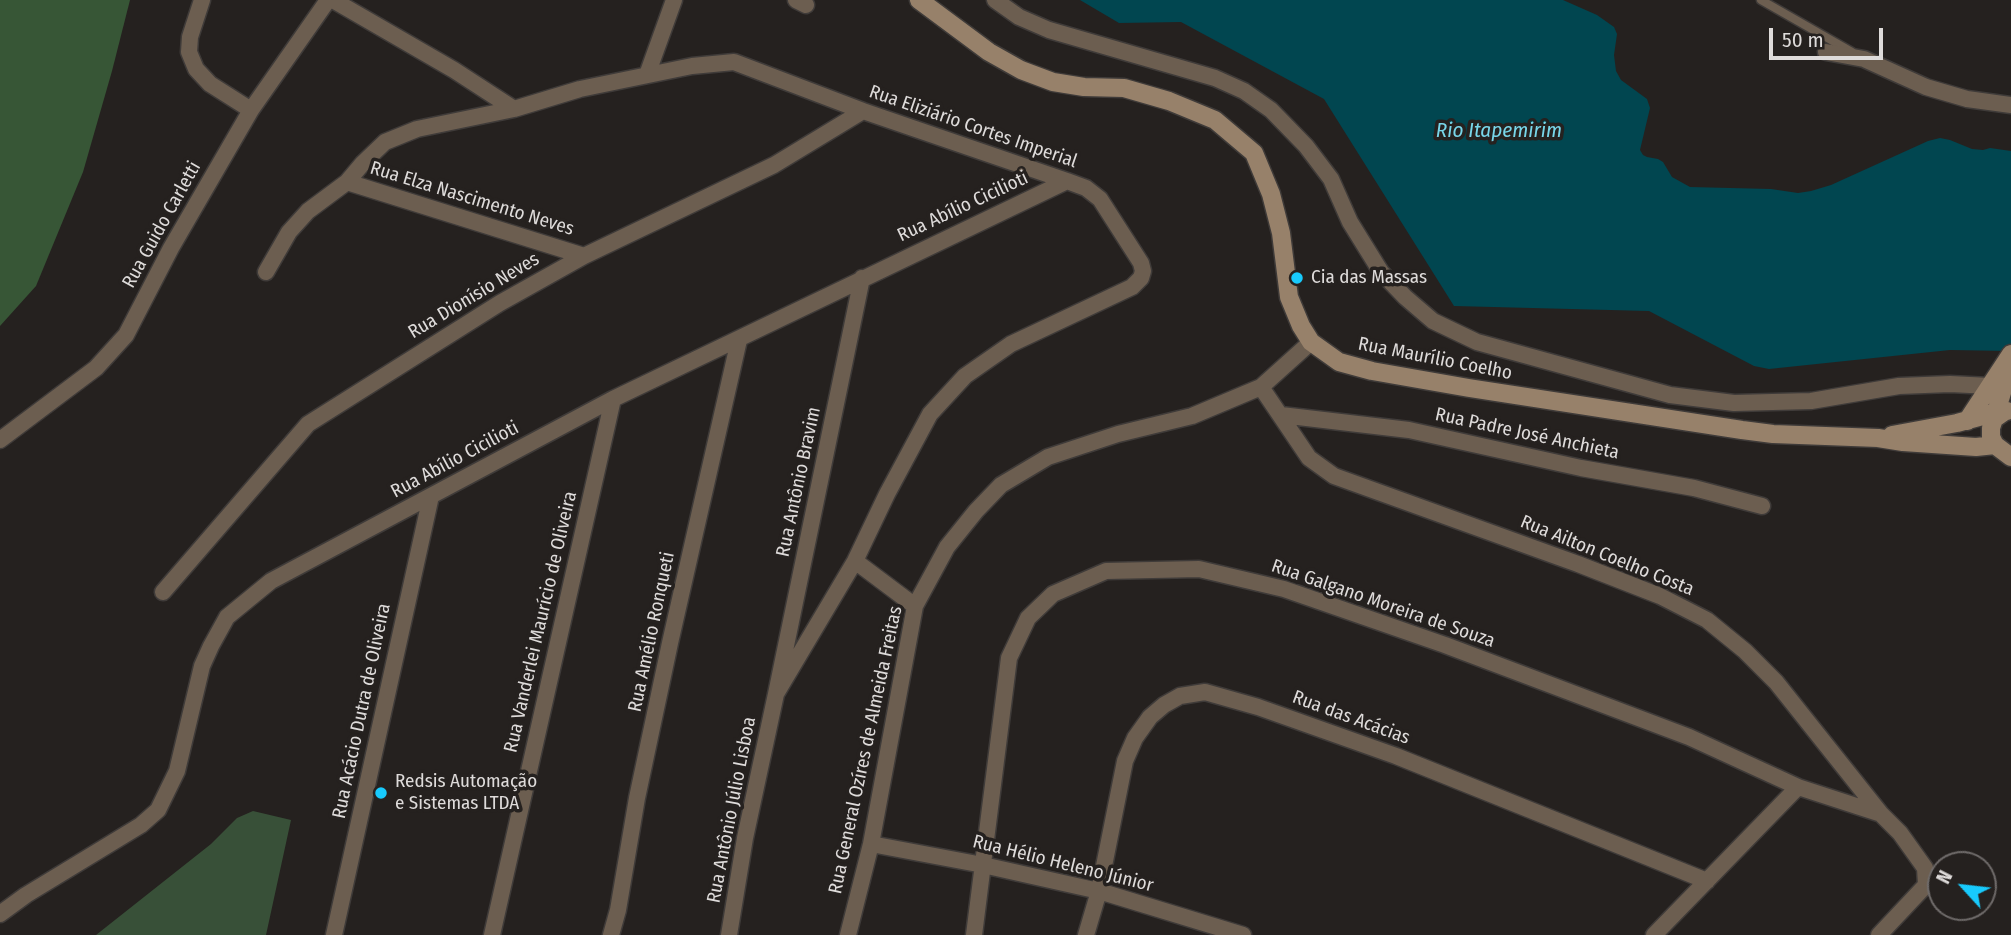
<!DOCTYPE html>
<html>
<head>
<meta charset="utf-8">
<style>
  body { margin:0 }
  #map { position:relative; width:2011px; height:935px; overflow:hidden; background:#25211f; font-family:"Fira Sans Condensed",sans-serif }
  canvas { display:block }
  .north { position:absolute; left:1927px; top:851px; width:70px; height:70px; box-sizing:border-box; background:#25211f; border:2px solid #6f6b6a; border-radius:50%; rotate:297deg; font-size:19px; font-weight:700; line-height:28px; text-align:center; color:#dedbda }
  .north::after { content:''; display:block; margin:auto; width:24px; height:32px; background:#18cafc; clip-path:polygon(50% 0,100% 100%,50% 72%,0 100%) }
  .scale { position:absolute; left:1769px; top:28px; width:114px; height:32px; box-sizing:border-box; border:4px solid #dedbda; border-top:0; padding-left:9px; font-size:21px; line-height:24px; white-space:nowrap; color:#dedbda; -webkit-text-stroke:5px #25211f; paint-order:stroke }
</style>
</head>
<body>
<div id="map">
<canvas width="2011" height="935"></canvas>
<div class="north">N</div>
<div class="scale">50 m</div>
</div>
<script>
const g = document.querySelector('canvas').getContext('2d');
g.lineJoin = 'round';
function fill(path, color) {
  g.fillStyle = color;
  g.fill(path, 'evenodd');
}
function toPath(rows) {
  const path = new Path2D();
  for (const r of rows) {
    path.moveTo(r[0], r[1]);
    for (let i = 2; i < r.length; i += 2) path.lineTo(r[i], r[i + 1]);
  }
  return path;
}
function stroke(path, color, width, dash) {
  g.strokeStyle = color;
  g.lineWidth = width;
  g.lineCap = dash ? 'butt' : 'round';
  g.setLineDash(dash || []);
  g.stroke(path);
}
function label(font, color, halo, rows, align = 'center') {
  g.font = font + ' "Fira Sans Condensed",sans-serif';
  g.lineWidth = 7;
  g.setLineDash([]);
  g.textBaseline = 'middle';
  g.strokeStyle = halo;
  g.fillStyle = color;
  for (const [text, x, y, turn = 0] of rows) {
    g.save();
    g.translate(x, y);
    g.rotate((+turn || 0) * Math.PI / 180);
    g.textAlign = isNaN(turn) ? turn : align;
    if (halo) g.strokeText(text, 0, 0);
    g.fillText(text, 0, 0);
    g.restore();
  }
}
fill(toPath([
  [253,811,291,820,266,935,96,935,211,844,237,818]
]), '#385038');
fill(toPath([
  [0,0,130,0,112,71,83,172,36,286,0,326]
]), '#375636');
fill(toPath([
  [1080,0,1563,0,1597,15,1614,27,1617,34,1614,55,1616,71,1621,80,1647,99,1650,108,1640,150,1643,155,1647,157,1658,159,1663,162,1672,177,1690,187,1771,189,1798,193,1811,191,1831,185,1928,141,1940,138,1950,140,1972,149,1983,150,1990,148,2011,151,2011,351,1950,350,1769,369,1754,366,1649,311,1454,306,1324,99,1181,22,1119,23]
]), '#014650');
const lane = toPath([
  [1761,0,1852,52]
]);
const street = toPath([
  [202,0,190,37,189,52,196,69,210,84,251,110],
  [333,0,454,70,514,109],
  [796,0,806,5],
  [995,0,1019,17,1049,30,1215,78,1244,91,1271,110,1306,146,1331,179,1350,222,1381,272,1405,297,1433,321,1477,342,1670,395,1734,403,1811,401,1899,386,1950,384,1990,386],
  [1826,52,1864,59,1926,87,1967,99,2011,105],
  [647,75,674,0],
  [347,182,584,256],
  [266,272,289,232,308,211,347,182,363,163,385,142,417,129,514,109,580,89,692,66,734,62,863,111,1067,181,1086,188,1100,199,1141,263,1143,271,1141,278,1132,287,1011,344,965,376,930,414,887,494,855,561,776,694],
  [1261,387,1309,458,1334,476,1578,564,1660,596,1707,620,1745,651,1776,682,1881,814,1900,833,1925,868,1926,885,1879,935],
  [1281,415,1409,430,1581,468,1694,488,1762,506],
  [0,440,96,368,126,335,171,248,251,110,328,0],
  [855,561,915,606],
  [163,592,308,424,500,303,584,256,774,165,863,111],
  [871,844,983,865,1099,891,1243,935],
  [0,914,26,895,141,825,158,810,177,771,202,666,211,646,227,617,271,581,613,399,1067,181],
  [334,935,431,496],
  [492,935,613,399],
  [611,935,618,910,637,798,670,643,739,340],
  [729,935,745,838,776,694,862,278],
  [848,935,871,844,915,606,947,547,976,511,1001,485,1048,457,1118,434,1192,416,1261,387,1311,342],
  [974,935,1009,658,1028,618,1053,594,1106,571,1199,569,1284,589,1445,645,1689,737,1798,787,1881,814],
  [1086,935,1099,891,1125,761,1135,738,1150,717,1164,705,1180,696,1205,692,1258,707,1396,756,1707,881],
  [1654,935,1798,787]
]);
const secondary = toPath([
  [919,0,989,52,1021,70,1053,82,1084,87,1124,88,1169,101,1215,120,1254,153,1271,194,1281,233,1289,297,1301,326,1311,342,1339,362,1372,371,1469,388,1742,430,1773,434,1878,438,1903,442,1976,447,1995,445],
  [2004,412,1994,419,1991,428,1991,437,1995,445,2011,457],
  [1994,419,2004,386,2009,364],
  [1967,421,2011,354],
  [1892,435,1957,423,1997,412,2007,411]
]);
stroke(lane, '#3f3b39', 11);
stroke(street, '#3f3b39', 19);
stroke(secondary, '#3f3b39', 21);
stroke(lane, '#6c5e50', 8);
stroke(street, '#6c5e50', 16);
stroke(secondary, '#97816a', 18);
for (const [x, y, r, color] of [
  [1297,278,7,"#18cafc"],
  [381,793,7,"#18cafc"]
]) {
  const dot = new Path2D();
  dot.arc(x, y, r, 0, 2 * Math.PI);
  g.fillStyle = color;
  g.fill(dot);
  stroke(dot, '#25211f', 2.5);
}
label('19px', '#dedbda', '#25211f', [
  ["Rua Eliziário Cortes Imperial",973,127,19],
  ["Rua Elza Nascimento Neves",472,199,17],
  ["Rua Abílio Cicilioti",963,207,-25],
  ["Rua Guido Carletti",162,225,-61],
  ["Rua Dionísio Neves",474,296,-31],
  ["Rua Maurílio Coelho",1435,359,11],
  ["Rua Padre José Anchieta",1527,434,12],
  ["Rua Abílio Cicilioti",455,460,-28],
  ["Rua Antônio Bravim",799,482,-78],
  ["Rua Ailton Coelho Costa",1607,556,22],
  ["Rua Galgano Moreira de Souza",1383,604,19],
  ["Rua Vanderlei Maurício de Oliveira",541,622,-77],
  ["Rua Amélio Ronqueti",652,632,-78],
  ["Rua Acácio Dutra de Oliveira",362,711,-78],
  ["Rua das Acácias",1351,718,20],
  ["Rua General Ozíres de Almeida Freitas",866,750,-78],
  ["Rua Antônio Júlio Lisboa",732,810,-79],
  ["Rua Hélio Heleno Júnior",1063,864,14]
]);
label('19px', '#dedbda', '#25211f', [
  ["Cia das Massas",1311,278],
  ["Redsis Automação",395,782],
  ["e Sistemas LTDA",395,804]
], 'left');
label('italic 21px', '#78d6e9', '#25211f', [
  ["Rio Itapemirim",1499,131]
]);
</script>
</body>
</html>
